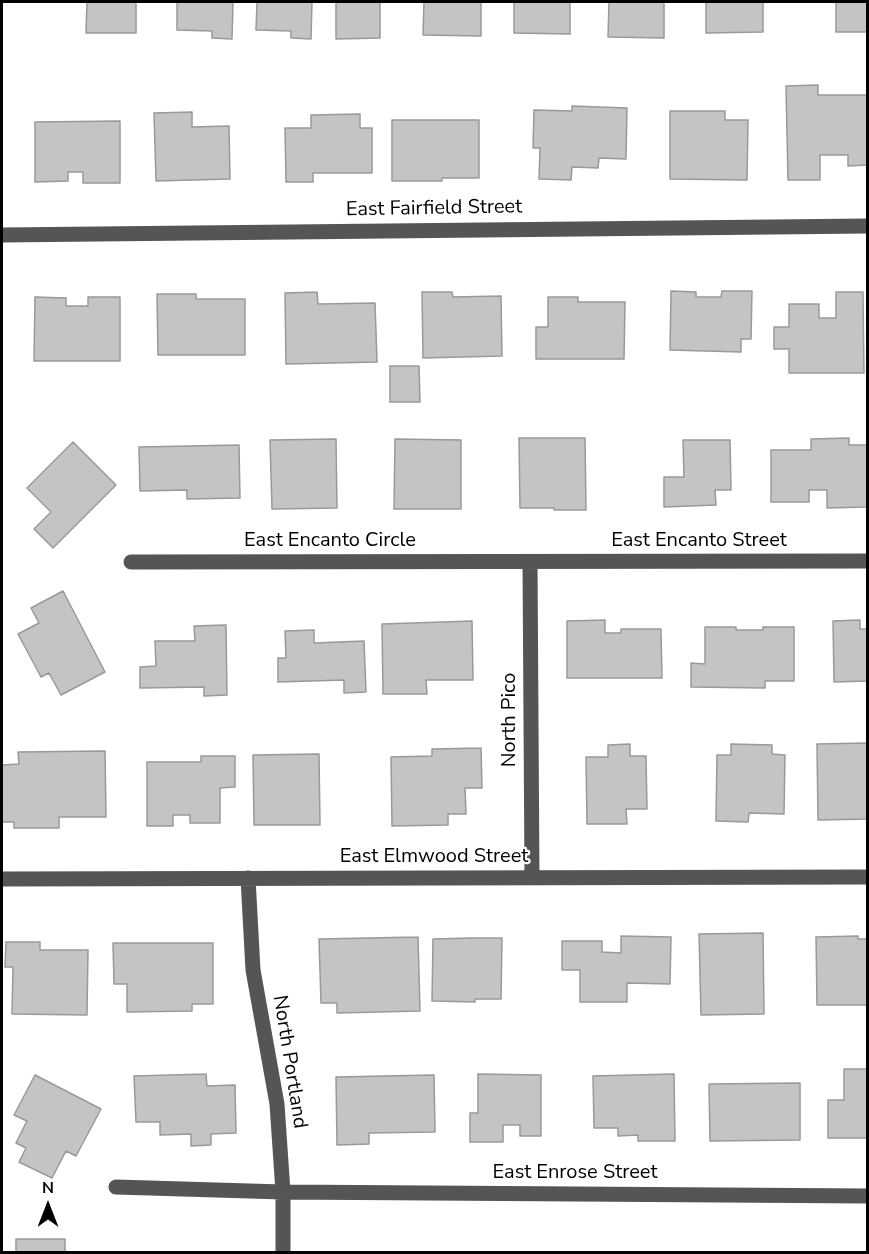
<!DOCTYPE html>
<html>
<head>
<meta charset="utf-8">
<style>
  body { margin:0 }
  #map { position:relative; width:869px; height:1254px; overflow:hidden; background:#fff; font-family:"Nunito Sans",sans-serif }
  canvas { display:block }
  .frame { position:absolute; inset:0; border:3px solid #000; pointer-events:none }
  .north { position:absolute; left:18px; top:1176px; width:60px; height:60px; -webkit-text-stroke:4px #fff; paint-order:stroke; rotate:0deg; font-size:16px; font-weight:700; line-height:24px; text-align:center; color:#000 }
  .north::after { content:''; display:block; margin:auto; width:21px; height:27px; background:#000; clip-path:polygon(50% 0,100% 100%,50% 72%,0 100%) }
</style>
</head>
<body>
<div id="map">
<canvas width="869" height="1254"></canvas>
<div class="frame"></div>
<div class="north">N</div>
</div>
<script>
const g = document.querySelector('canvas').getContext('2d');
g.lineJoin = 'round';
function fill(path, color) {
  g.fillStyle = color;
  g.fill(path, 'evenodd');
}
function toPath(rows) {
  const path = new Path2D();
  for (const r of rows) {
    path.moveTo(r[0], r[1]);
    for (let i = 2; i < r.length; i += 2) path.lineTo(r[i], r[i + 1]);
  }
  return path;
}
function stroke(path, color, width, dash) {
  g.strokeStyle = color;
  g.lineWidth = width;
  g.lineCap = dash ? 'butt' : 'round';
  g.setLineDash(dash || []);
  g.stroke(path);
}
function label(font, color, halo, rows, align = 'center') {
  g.font = font + ' "Nunito Sans",sans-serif';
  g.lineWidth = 4.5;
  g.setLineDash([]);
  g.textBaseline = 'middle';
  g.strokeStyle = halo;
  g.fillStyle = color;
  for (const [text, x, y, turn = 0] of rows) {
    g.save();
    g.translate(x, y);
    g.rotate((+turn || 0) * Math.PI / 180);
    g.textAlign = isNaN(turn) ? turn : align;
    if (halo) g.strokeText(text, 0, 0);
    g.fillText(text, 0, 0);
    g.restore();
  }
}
const building = toPath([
  [87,2,136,2,136,33,86,33,87,2],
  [177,2,233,2,232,39,212,38,212,31,177,30,177,2],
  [257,2,312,2,311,39,291,38,291,31,256,30,257,2],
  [336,2,380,2,380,38,336,39,336,2],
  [424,2,481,2,481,36,423,35,424,2],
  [514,2,570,2,570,34,514,33,514,2],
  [609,2,664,2,664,38,608,37,609,2],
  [706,2,763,2,763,32,706,33,706,2],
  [836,2,868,2,868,32,836,32,836,2],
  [818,85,818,95,868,95,868,165,848,166,848,155,820,155,820,180,788,180,786,86,818,85],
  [572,106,627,108,626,159,599,158,598,168,572,167,571,180,539,179,540,148,533,148,534,110,572,111,572,106],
  [670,111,725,111,725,120,748,120,747,180,670,179,670,111],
  [192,112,192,127,229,126,230,179,156,181,154,113,192,112],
  [360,114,360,128,372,128,372,173,313,173,313,182,286,182,285,128,311,128,311,115,360,114],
  [392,120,479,120,479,178,442,178,442,181,392,181,392,120],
  [120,121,120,183,83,183,83,172,68,172,68,181,35,182,35,122,120,121],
  [671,291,696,292,696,297,721,297,722,291,752,291,751,339,741,339,741,352,670,350,671,291],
  [317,292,318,304,375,303,377,362,286,364,285,293,317,292],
  [422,292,452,292,453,297,501,296,502,356,423,358,422,292],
  [836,292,863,292,864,373,789,373,789,349,774,349,774,327,789,327,789,304,819,304,819,318,836,318,836,292],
  [157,294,196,294,196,299,245,299,245,355,158,355,157,294],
  [35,297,66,298,66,306,88,306,88,297,120,297,120,361,34,361,35,297],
  [548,297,578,297,578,302,625,302,624,359,536,359,536,327,548,327,548,297],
  [390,366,419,366,420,402,390,402,390,366],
  [519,438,585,438,586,510,554,510,554,508,520,508,519,438],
  [849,438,849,445,868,445,868,507,827,508,827,490,809,490,809,502,771,502,771,450,811,450,811,439,849,438],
  [336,439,337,508,272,509,270,440,336,439],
  [395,439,461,440,461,509,394,509,395,439],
  [683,440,730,440,731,490,715,490,716,505,664,507,664,477,684,477,683,440],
  [73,442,116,485,53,548,34,529,51,512,27,488,73,442],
  [239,445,240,498,187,499,187,490,140,491,139,447,239,445],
  [63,591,105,672,61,695,49,673,41,677,18,634,39,623,31,608,63,591],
  [605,620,605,633,621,633,621,629,661,629,662,678,567,678,567,621,605,620],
  [860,620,860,629,868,629,868,681,834,682,833,621,860,620],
  [472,621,473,680,426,680,427,694,383,694,382,624,472,621],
  [226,625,227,695,204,696,204,687,140,688,140,667,156,666,155,641,195,641,194,626,226,625],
  [705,627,736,627,736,630,763,630,763,627,794,627,794,681,765,681,765,688,691,687,691,663,705,664,705,627],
  [314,630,314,643,364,641,366,692,344,693,344,680,278,682,278,658,286,658,285,631,314,630],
  [868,743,868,819,818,820,817,744,868,743],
  [630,744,630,756,646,756,647,809,626,809,627,824,587,824,586,757,608,757,608,745,630,744],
  [731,744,772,745,772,754,785,755,784,814,749,813,748,822,716,821,717,755,731,755,731,744],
  [481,748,482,788,465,788,466,814,448,814,448,825,392,826,391,757,432,756,432,749,481,748],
  [105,751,106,817,59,817,59,828,14,828,14,822,2,822,2,765,19,764,18,752,105,751],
  [319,754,320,825,254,825,253,755,319,754],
  [201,756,235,756,235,787,220,788,220,823,190,823,190,815,173,815,173,826,147,826,147,762,201,762,201,756],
  [763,933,764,1014,701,1015,699,934,763,933],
  [621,936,671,937,670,984,627,983,627,1002,580,1002,580,970,562,970,562,941,602,941,602,952,621,953,621,936],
  [858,936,858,939,868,939,868,1005,817,1005,816,937,858,936],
  [418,937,420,1011,337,1013,337,1003,321,1003,319,939,418,937],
  [471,938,502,938,501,999,475,999,475,1002,432,1001,433,939,471,938],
  [6,942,40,942,40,950,88,950,87,1015,12,1014,13,967,5,967,6,942],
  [113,943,213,943,213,1004,192,1004,192,1011,127,1012,127,984,114,984,113,943],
  [844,1069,867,1069,868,1138,828,1138,828,1100,844,1100,844,1069],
  [206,1074,207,1086,235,1085,236,1133,211,1134,211,1145,191,1146,191,1134,160,1135,160,1122,136,1122,134,1076,206,1074],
  [478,1074,541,1075,541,1136,520,1136,520,1125,503,1125,503,1142,470,1142,470,1113,478,1113,478,1074],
  [674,1074,675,1141,638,1141,638,1135,618,1136,618,1128,594,1128,593,1076,674,1074],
  [35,1075,101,1109,76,1156,66,1151,52,1178,19,1162,26,1148,16,1143,27,1121,14,1115,35,1075],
  [434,1075,435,1132,369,1133,369,1144,337,1145,336,1077,434,1075],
  [800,1083,800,1140,710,1141,709,1084,800,1083],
  [16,1239,65,1239,65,1252,16,1252,16,1239]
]);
fill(building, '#c4c4c4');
stroke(building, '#999', 1.5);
stroke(toPath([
  [2,235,868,226],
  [131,562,868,561],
  [530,562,532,878],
  [248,878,253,970,277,1104,283,1192,283,1252],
  [2,879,868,877],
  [116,1187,283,1192,868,1196]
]), '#555', 15);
label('20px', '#000', '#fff', [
  ["East Fairfield Street",434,209,-1],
  ["East Encanto Circle",330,541],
  ["East Encanto Street",699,541],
  ["North Pico",510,720,-90],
  ["East Elmwood Street",434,857],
  ["North Portland",289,1062,81],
  ["East Enrose Street",575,1173]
]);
</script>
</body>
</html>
